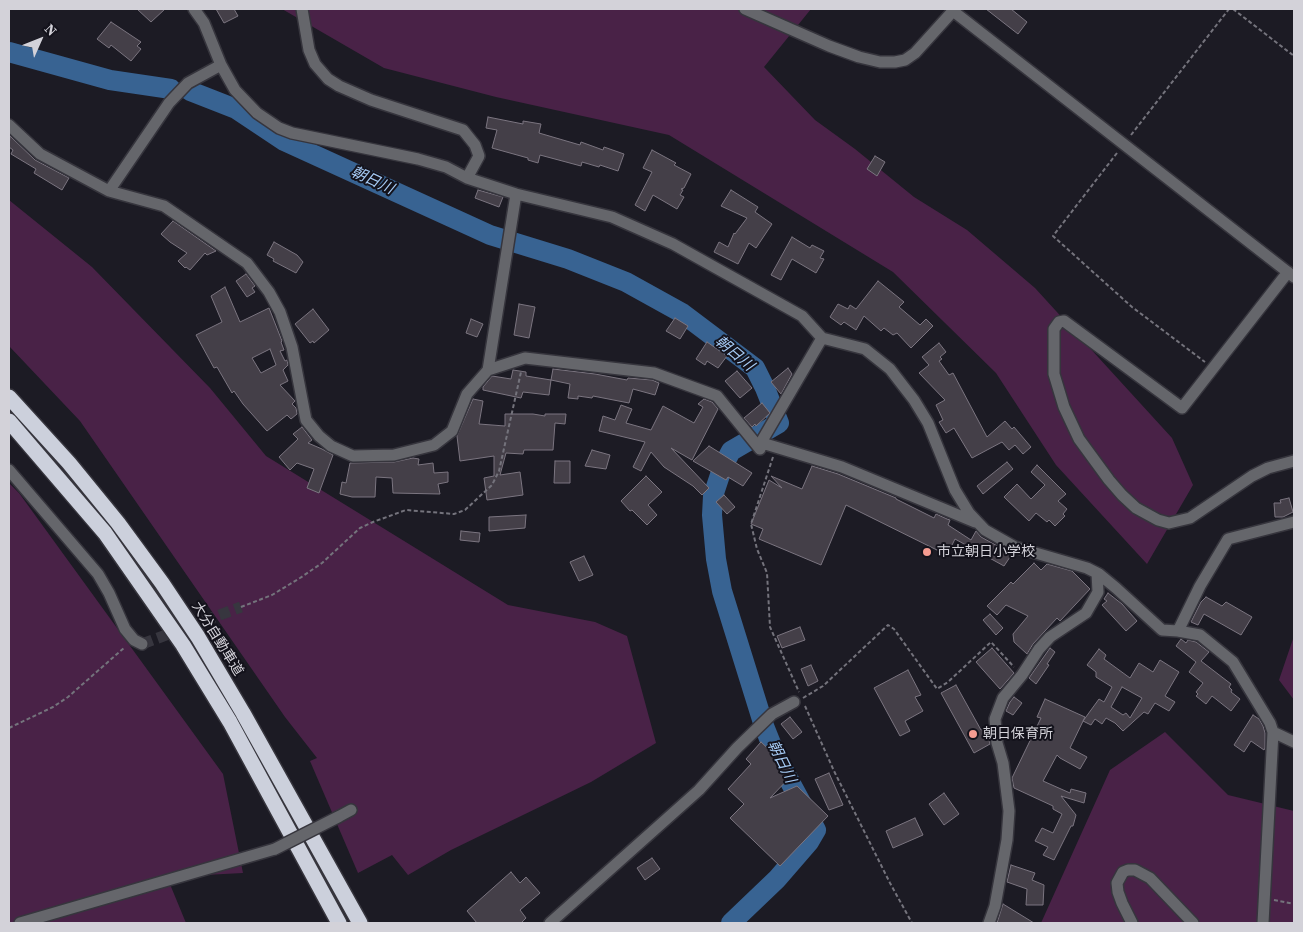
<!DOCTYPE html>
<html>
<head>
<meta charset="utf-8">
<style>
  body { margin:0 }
  #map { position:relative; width:1303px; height:932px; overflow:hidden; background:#1c1b24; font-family:"Source Serif 4",serif }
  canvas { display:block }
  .frame { position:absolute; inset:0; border:10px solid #d3d2d9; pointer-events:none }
  .north { position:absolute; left:15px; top:15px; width:50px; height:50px; -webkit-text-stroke:4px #13121b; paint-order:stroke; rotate:46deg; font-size:14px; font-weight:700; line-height:20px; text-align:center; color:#d3d2d9 }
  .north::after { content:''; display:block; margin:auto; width:18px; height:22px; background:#d3d2d9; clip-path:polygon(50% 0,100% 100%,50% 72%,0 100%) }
</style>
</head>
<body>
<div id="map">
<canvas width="1303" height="932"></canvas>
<div class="frame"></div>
<div class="north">N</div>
</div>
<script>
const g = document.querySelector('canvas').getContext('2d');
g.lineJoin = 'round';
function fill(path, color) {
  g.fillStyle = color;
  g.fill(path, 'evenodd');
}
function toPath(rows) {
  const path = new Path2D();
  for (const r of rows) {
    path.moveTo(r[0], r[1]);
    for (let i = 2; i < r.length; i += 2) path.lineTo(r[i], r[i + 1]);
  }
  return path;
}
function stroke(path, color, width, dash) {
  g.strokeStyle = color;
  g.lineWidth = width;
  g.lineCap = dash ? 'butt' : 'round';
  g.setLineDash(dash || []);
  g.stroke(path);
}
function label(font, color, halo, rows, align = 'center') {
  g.font = font + ' "Source Serif 4","Noto Sans JP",serif';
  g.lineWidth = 4;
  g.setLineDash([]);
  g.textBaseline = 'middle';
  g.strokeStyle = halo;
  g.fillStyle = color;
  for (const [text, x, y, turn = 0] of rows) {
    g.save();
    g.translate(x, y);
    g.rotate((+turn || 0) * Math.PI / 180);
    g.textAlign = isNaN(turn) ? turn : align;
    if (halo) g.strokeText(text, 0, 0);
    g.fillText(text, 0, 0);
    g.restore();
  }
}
fill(toPath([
  [282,9,811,9,764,67,815,120,855,149,914,197,967,230,1035,288,1172,438,1193,485,1147,564,1056,465,996,373,893,272,669,135,496,97,384,68],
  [9,200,92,267,210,388,266,456,508,605,595,622,627,636,656,743,591,782,451,850,408,875,392,855,358,873,310,761,317,758,285,717,80,421,9,346],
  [9,483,19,493,223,774,243,873,167,877,186,923,9,923],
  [1294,636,1294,700,1279,680],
  [1165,732,1228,795,1294,811,1294,923,1041,923,1110,770]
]), '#492247');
stroke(toPath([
  [9,52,110,80,171,89],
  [190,91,236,109,284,141,490,235,568,259,626,282,682,313,755,368,765,388,779,423,731,451,723,466,713,496,712,515,716,559,722,591,764,726,776,756,816,830,809,842,777,879,731,923]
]), '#386392', 20);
const building = toPath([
  [137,9,165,9,151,22,137,9],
  [216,9,234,9,238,16,224,23,216,9],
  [986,9,1011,9,1027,22,1018,34,986,9],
  [111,22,141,42,137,46,141,49,131,61,111,45,109,48,97,39,111,22],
  [488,117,523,124,523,121,541,124,539,133,580,145,581,142,603,150,604,147,624,154,618,171,600,165,599,167,582,162,581,166,540,155,538,163,528,160,528,158,492,148,497,130,486,128,488,117],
  [10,136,35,160,69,178,62,190,34,173,36,169,11,154,13,150,9,147,10,136],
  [652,150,676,163,674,165,691,174,684,188,681,189,683,190,680,195,684,197,677,209,653,195,645,211,635,205,652,172,643,168,652,150],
  [875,156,885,162,877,176,867,169,875,156],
  [478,190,503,197,499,207,475,198,478,190],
  [731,190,758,207,755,212,772,224,756,248,749,243,738,264,714,252,719,242,728,247,734,233,735,234,747,218,721,206,731,190],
  [173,221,216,251,207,255,205,253,190,270,186,267,185,268,178,261,187,253,170,242,161,234,173,221],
  [792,237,810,248,812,245,824,251,820,258,824,259,816,273,792,259,781,280,771,275,792,237],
  [274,242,297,255,303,262,296,273,273,261,274,259,267,255,274,242],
  [246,274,255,286,252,288,255,292,247,297,236,281,246,274],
  [878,281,904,302,899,307,920,325,926,319,933,326,911,348,897,333,893,335,884,328,881,331,864,316,856,330,844,322,841,325,830,317,838,304,848,309,850,305,856,309,878,281],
  [225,287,240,322,269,308,282,341,281,342,284,350,280,351,285,361,287,360,288,365,283,370,288,381,280,385,295,401,292,404,296,408,297,414,291,419,287,415,267,431,243,404,234,391,232,393,217,367,214,368,196,335,222,322,211,296,225,287],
  [270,349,276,365,261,373,252,358,270,349],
  [519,304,535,307,529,338,514,335,519,304],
  [313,309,329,330,314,343,313,341,310,343,295,324,313,309],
  [675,318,688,326,680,339,666,331,675,318],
  [471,319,483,324,477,337,466,333,471,319],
  [707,342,727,356,718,368,707,361,705,365,696,359,707,342],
  [939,343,946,352,940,357,942,359,939,361,949,375,953,373,987,437,1005,421,1012,429,1014,427,1031,447,1023,454,1015,445,1009,450,1002,442,972,458,954,428,946,433,939,422,943,420,936,405,945,400,919,373,929,365,922,357,939,343],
  [788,368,792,374,781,394,771,382,788,368],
  [553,369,595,374,627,380,628,378,652,380,659,383,655,395,633,389,629,403,593,396,592,398,578,396,578,399,568,398,570,384,551,380,553,369],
  [513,370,526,372,526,376,551,380,549,395,523,392,521,398,483,390,483,387,492,376,511,379,513,370],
  [737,371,752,388,740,398,725,381,737,371],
  [473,399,483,401,479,424,505,426,505,414,533,414,545,416,545,414,566,414,565,424,555,423,553,450,524,450,523,454,506,453,500,475,520,472,523,495,487,500,484,478,494,476,494,456,460,461,457,436,473,399],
  [704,399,712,402,718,409,692,460,671,448,709,488,702,495,693,486,664,467,651,452,641,471,633,467,645,442,599,431,603,416,615,420,621,405,632,409,626,423,651,430,663,406,694,423,703,407,698,404,704,399],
  [762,403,770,413,756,426,755,424,752,427,744,418,762,403],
  [302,427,312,440,308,443,322,449,333,455,319,493,307,488,314,469,297,463,290,470,279,457,298,439,293,434,302,427],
  [709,446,752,473,743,486,728,477,726,480,693,461,709,446],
  [592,450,610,455,606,469,585,466,592,450],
  [413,458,419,459,418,465,433,463,434,473,448,472,448,482,438,484,440,494,393,493,392,478,376,477,375,497,352,497,340,494,342,482,346,483,350,463,394,462,413,458],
  [555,461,570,461,570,483,554,483,555,461],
  [1007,462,1013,469,983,494,977,486,1007,462],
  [1037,465,1066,494,1058,501,1067,509,1063,514,1065,516,1055,526,1049,520,1047,522,1036,513,1029,521,1004,497,1017,484,1031,499,1045,485,1031,472,1037,465],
  [812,466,838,474,896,498,896,499,934,518,936,514,947,519,950,520,948,525,971,540,976,531,981,537,1012,554,1004,566,955,539,947,555,846,505,821,565,759,539,763,529,751,524,769,480,782,488,771,476,802,489,812,466],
  [646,476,662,492,648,505,657,515,647,525,632,510,630,511,621,501,646,476],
  [724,495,735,507,727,514,716,502,724,495],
  [1289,498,1293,512,1283,517,1275,517,1274,503,1281,503,1280,500,1289,498],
  [526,515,525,528,489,531,489,517,526,515],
  [461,531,480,533,479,542,460,540,461,531],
  [584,556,593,575,579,581,570,562,584,556],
  [1034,563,1041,570,1047,564,1072,571,1090,589,1060,621,1057,618,1033,644,1027,654,1014,642,1013,634,1028,616,1006,605,997,615,987,606,1011,582,1013,584,1034,563],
  [1108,593,1122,604,1137,621,1126,631,1102,605,1107,601,1104,599,1108,593],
  [1206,597,1222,606,1226,602,1252,617,1241,635,1204,614,1198,625,1191,622,1201,602,1206,597],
  [990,614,1003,628,996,635,983,620,990,614],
  [800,627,805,640,782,648,777,636,800,627],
  [1181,639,1186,643,1188,640,1196,642,1209,652,1201,661,1231,684,1229,687,1232,690,1231,692,1240,699,1231,711,1212,696,1206,704,1196,696,1198,694,1196,692,1203,683,1189,672,1196,662,1176,646,1181,639],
  [992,648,1014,673,1000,689,976,662,992,648],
  [1050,648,1055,652,1047,664,1049,665,1036,684,1029,678,1050,648],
  [1099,649,1106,655,1104,659,1130,678,1139,663,1153,672,1160,660,1179,672,1165,696,1175,702,1169,711,1155,703,1148,714,1144,712,1123,731,1115,723,1106,718,1102,724,1095,719,1091,725,1083,721,1099,699,1104,702,1112,687,1096,677,1096,672,1087,665,1099,649],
  [1122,687,1142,698,1130,718,1126,713,1123,715,1111,707,1122,687],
  [811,665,818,681,808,686,801,669,811,665],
  [908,670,921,695,915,697,923,711,905,721,910,731,900,736,874,688,908,670],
  [956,685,981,730,983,729,989,740,990,744,974,753,941,693,956,685],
  [1014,697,1022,703,1013,715,1006,711,1010,702,1014,697],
  [1045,699,1085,717,1070,748,1087,757,1080,769,1060,758,1057,755,1043,781,1070,793,1071,789,1086,793,1084,803,1061,796,1076,815,1073,826,1071,826,1054,860,1043,855,1048,847,1035,841,1042,828,1053,833,1062,814,1053,809,1053,806,1014,788,1012,778,1041,718,1037,717,1045,699],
  [1253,715,1259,719,1263,726,1265,733,1265,748,1264,750,1251,741,1244,752,1234,745,1253,715],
  [790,717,802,732,793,739,781,724,790,717],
  [761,742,794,773,770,798,797,786,828,816,780,866,730,818,744,804,728,789,751,764,746,759,761,742],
  [829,773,843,805,829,810,815,779,829,773],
  [944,793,959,814,944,825,929,804,944,793],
  [915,818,923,835,893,848,886,831,915,818],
  [652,858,660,869,645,880,637,868,652,858],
  [1011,865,1035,873,1032,880,1044,885,1043,905,1026,905,1027,889,1007,882,1011,865],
  [511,872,520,883,526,877,540,893,520,910,526,918,521,923,477,923,467,911,511,872],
  [1003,904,1034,923,997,923,1003,904]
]);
fill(building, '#443f48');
stroke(building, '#7b7580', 1);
stroke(toPath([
  [142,644,241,607]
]), '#37363f', 11, [11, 5.5]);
const minor = toPath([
  [194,9,204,23,221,65,235,90,257,113,279,128,292,133,418,159,446,167,467,178,516,194,612,217,673,244,802,316,822,338,865,349,890,369,914,400,928,423,955,490,969,513,985,530,1015,547,1087,568,1099,574,1116,588,1162,630,1178,631,1200,635,1233,662,1270,723,1273,732,1263,923],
  [302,9,309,50,315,64,328,79,339,86,371,100,463,130,475,145,479,156,467,178],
  [745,9,829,46,859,57,880,62,895,62,905,60,915,53,953,11,1294,277],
  [9,125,40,154,109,191,164,206,247,263,269,292,280,312,292,347,306,420,319,436,331,446,353,456,394,455,434,445,452,431,467,394,488,370,525,358,654,373,717,396,760,449],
  [109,191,169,103,188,83,221,65],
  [1288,272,1182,408,1064,321,1059,322,1054,329,1054,374,1064,407,1079,439,1109,480,1122,495,1136,508,1158,520,1169,523,1190,518,1252,476,1268,468,1294,461],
  [488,370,516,194],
  [762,443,842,467,975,522],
  [760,449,763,439,822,338],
  [9,470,98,574,109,593,125,629,134,640,142,644],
  [1178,631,1200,586,1228,539,1294,522],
  [1273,732,1294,742],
  [338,817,351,810],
  [20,923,275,849],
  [550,923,699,790,737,748,772,714,794,702],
  [989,923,995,906,1007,840,1009,811,1003,763,997,743,995,719,1003,698,1022,675,1039,649,1050,637,1086,613,1098,592,1097,573],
  [1132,923,1122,903,1118,892,1117,883,1123,872,1128,870,1135,870,1150,878,1193,923]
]);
const highway = toPath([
  [9,397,69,463,118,523,162,583,198,637,243,713,360,923],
  [9,421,105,533,183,645,230,722,339,923]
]);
stroke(minor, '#36353d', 14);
stroke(highway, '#36353d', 18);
stroke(toPath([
  [1233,9,1294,56],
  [1131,135,1229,9],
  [1117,153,1053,236,1132,307,1205,362],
  [773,457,751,524,757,549,767,573,770,627,799,692],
  [241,607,272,595,300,578,322,563,360,528,373,522,406,510,454,514,465,510,492,485,499,471,521,372],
  [803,698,823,686,888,625,894,629,937,689,948,682,991,642,1014,667],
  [805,706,834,771,890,883,912,923],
  [9,728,53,707,68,697,125,647],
  [1274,900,1294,904]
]), '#74737c', 2, [4, 2.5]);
stroke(minor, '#65666b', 11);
stroke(highway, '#ccd0dc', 15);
const minorBridge = toPath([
  [275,849,338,817]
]);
stroke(minorBridge, '#36353d', 14, []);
stroke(minorBridge, '#65666b', 11);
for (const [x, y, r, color] of [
  [927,552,5,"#f59c91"],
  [973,734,5,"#f59c91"]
]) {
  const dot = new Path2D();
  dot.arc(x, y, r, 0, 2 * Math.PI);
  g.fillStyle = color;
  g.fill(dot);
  stroke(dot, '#13121b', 2);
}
label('14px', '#d3d2d9', '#13121b', [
  ["市立朝日小学校",937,552],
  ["朝日保育所",983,734]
], 'left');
label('14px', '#d3d2d9', '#13121b', [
  ["大分自動車道",217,639,58]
]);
label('italic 15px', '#a6cbf5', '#13121b', [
  ["朝日川",372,181,25],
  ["朝日川",734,354,40],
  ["朝日川",781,762,64]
]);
</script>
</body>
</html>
